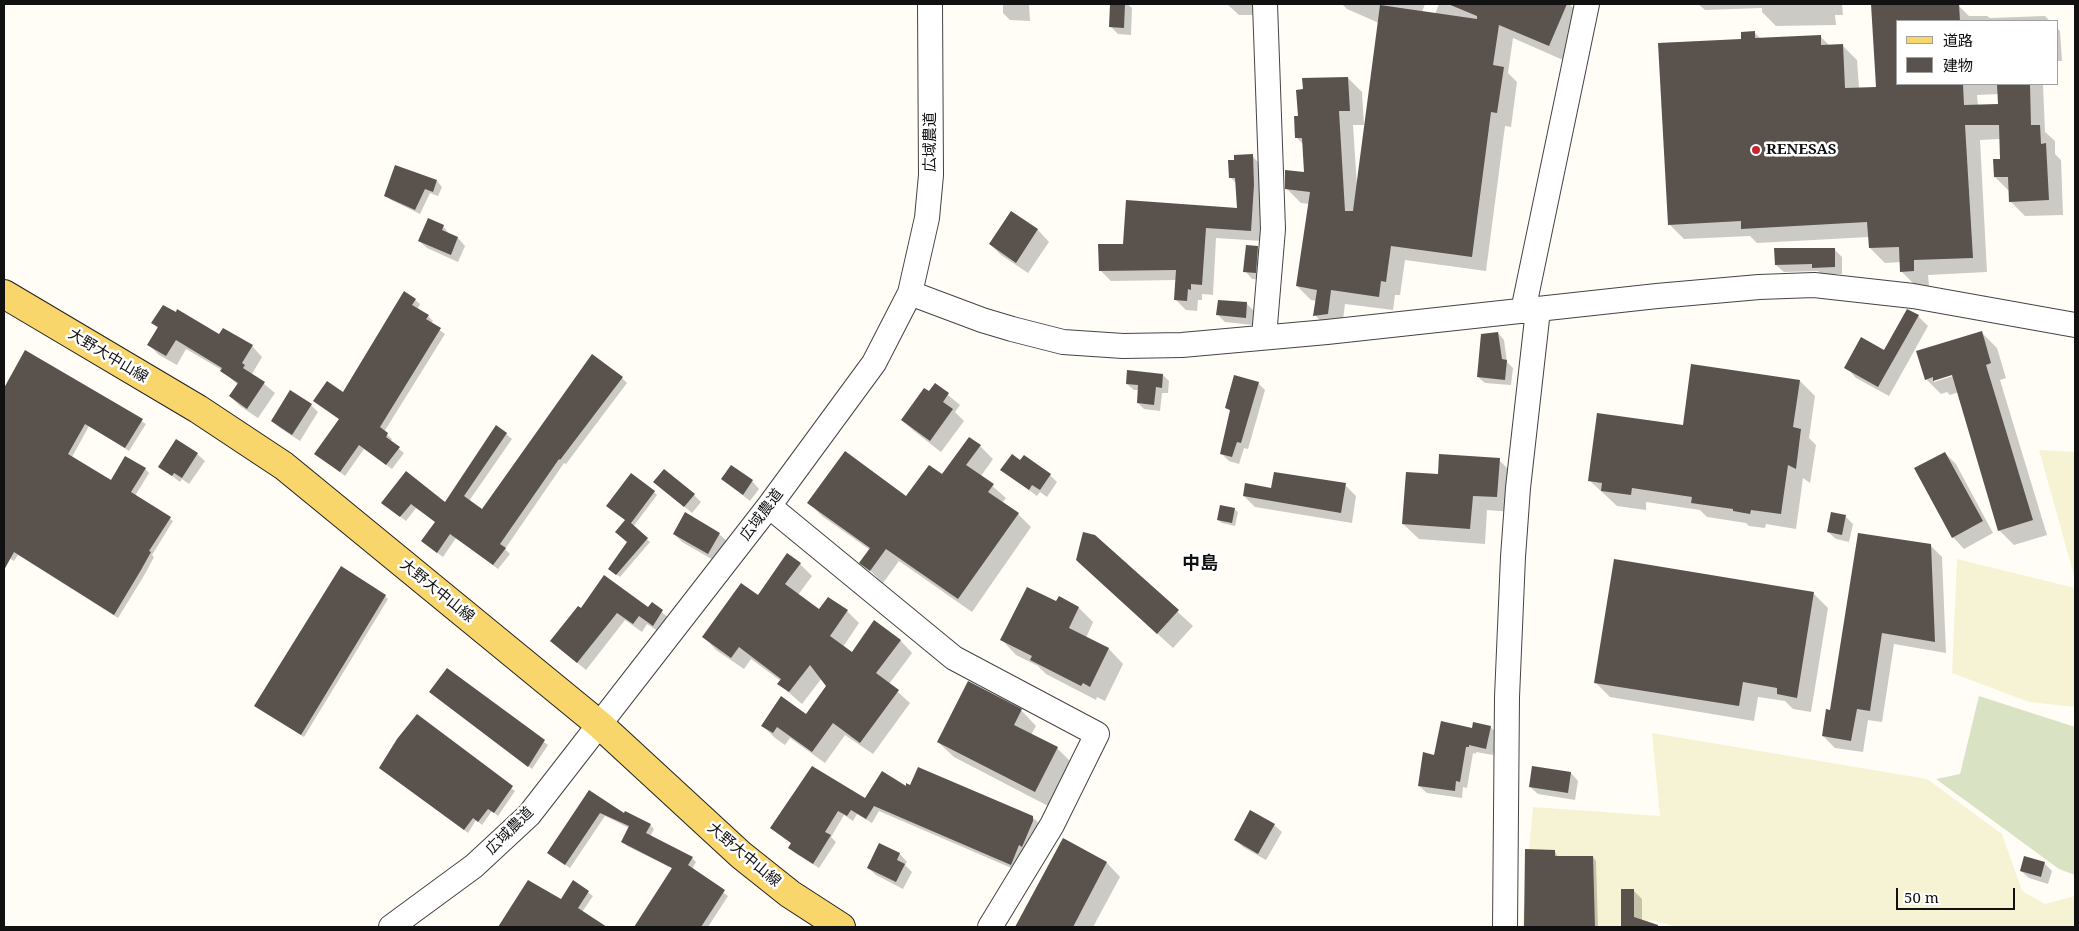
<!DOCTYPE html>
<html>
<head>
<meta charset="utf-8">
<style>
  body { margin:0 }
  #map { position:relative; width:2079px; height:931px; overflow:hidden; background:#fffdf5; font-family:"Noto Serif","Noto Sans JP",serif }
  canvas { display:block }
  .frame { position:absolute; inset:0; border:5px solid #111; pointer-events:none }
  .legend { position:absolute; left:1896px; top:20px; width:162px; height:65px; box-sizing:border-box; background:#fff; border:1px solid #a0a0a0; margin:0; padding:6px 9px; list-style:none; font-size:15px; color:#111 }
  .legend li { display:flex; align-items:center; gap:10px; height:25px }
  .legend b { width:25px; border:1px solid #a0a0a0 }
  .scale { position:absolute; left:1896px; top:888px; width:119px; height:22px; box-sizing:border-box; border:2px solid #111; border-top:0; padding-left:6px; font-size:15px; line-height:18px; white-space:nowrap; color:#111; -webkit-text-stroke:4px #fff; paint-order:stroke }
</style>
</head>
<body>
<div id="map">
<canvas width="2079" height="931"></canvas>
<div class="frame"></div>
<ul class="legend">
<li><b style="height:6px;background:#f9d66b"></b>道路</li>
<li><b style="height:14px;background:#5a524d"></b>建物</li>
</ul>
<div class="scale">50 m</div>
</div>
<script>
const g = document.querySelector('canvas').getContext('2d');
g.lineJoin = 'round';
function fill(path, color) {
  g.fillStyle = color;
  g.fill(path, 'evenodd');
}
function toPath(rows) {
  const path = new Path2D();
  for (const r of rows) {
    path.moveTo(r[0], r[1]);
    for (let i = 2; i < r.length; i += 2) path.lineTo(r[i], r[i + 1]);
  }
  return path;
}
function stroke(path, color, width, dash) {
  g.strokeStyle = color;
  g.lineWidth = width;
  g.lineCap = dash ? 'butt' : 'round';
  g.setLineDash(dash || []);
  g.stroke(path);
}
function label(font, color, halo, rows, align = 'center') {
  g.font = font + ' "Noto Serif","Noto Sans JP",serif';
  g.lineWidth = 5;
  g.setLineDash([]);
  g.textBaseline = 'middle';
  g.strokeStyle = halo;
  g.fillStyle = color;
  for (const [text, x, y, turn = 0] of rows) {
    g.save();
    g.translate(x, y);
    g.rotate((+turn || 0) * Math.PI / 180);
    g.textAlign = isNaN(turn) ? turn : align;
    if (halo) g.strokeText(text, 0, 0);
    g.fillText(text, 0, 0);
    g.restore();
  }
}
fill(toPath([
  [2039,450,2075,452,2075,579],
  [1957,559,2075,588,2075,707,2029,702,1952,673],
  [1652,733,1927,779,2002,834,2022,891,2045,904,2075,896,2075,927,1678,927,1651,920,1636,927,1522,927,1533,807,1660,816]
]), '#f6f3d4');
fill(toPath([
  [1979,696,2075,727,2075,875,2059,869,1936,779,1960,774]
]), '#d9e3c4');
fill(toPath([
  [1003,4,1029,4,1030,21,1010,20,1003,13],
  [1112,4,1127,4,1132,8,1131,35,1118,34,1111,27],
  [1227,4,1260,4,1261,15,1239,15],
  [1342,4,1425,4,1422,12,1435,14,1439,4,1569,4,1582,16,1563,60,1513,38,1508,73,1517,82,1511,127,1505,126,1486,271,1405,260,1400,295,1395,295,1393,310,1345,304,1342,328,1329,330,1315,315,1317,301,1311,300,1297,286,1309,204,1301,203,1287,189,1305,173,1304,145,1297,138,1299,117,1348,78,1362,92,1364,125,1353,125,1357,186,1379,23,1347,9],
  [1698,4,1842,4,1843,15,1835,15,1836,25,1776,26,1762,12,1762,8,1705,10],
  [1873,4,1949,4,1951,6,1958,5,1969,16,1987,16,1990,18,2045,16,2050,21,1898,21,1898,84,2043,84,2045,132,2055,141,2055,154,2061,160,2063,215,2025,216,2010,201,2010,192,1995,177,2001,160,2000,139,1980,140,1987,272,1928,275,1929,286,1916,286,1901,271,1901,262,1885,263,1870,248,1869,237,1757,243,1750,236,1684,239,1669,224,1743,40,1754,32,1761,39,1820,36,1830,46,1842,45,1857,60,1859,88,1877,88],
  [1999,94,1999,106,1978,106,1977,95],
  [2058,29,2060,31,2062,61,2058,61],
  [1252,156,1263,167,1262,241,1216,238,1213,295,1202,294,1202,300,1198,300,1197,311,1186,310,1175,299,1177,280,1111,281,1100,270,1124,245,1239,209,1237,184,1230,177],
  [437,181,442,187,438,196,430,193,420,214,391,200,385,195],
  [1011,212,1038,230,1049,242,1028,273,1001,255,990,244],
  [443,226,450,235,458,238,465,246,458,262,427,248,419,241],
  [1257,247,1265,255,1263,280,1252,279,1245,271],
  [1835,250,1842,257,1842,274,1821,274,1818,271,1784,272,1776,265],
  [415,300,420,304,417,310,428,316,433,321,431,324,445,334,384,432,392,439,390,442,404,453,392,469,364,449,345,476,316,454,340,420,315,401,343,394],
  [1246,303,1254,311,1253,325,1225,322,1218,315],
  [1918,316,1928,326,1889,396,1856,378,1846,367,1885,352],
  [153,323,219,336,252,346,262,357,252,374,275,393,258,418,240,406,230,396,238,385,222,370,186,349,177,365,159,355,149,345,158,329],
  [1498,333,1504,340,1507,362,1513,368,1511,385,1485,383,1478,377],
  [1982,333,1997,348,2006,378,2000,380,2047,535,2014,545,1999,530,1959,392,1950,395,1947,392,1941,394,1926,379],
  [1958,372,1959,374,1934,382,1934,379],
  [25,352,146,424,129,451,89,426,72,457,111,481,145,469,149,473,135,496,173,521,152,555,154,557,145,574,118,618,18,555,14,561,4,555,4,390],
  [1163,375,1169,381,1168,393,1162,393,1160,411,1144,409,1138,403,1139,390,1134,390,1127,384],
  [622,378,627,383,566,464,564,463,505,549,510,554,498,569,456,538,443,557,428,546,436,522,416,508,406,521,383,503,445,503,506,434,512,439,469,501,482,510],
  [1800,381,1815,396,1809,438,1816,445,1810,483,1803,478,1796,529,1766,524,1765,528,1749,526,1746,523,1707,517,1700,510,1646,502,1646,510,1617,506,1589,480,1684,427],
  [1258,383,1265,390,1248,449,1244,448,1239,464,1229,461,1222,454,1231,412,1227,408],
  [936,385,960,405,955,412,964,421,941,452,914,431,902,420],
  [311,405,318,412,300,441,280,428,272,421],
  [980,446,993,459,981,476,1006,498,1002,503,1018,514,1031,527,972,612,899,561,883,583,861,562,870,550,822,516,809,503,906,497,942,476],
  [1945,453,1956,464,1993,533,1964,549,1953,537],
  [197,454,205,461,189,484,182,479,180,482,160,467],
  [1499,460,1514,475,1512,512,1487,510,1485,544,1419,539,1403,524,1439,475],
  [1002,470,1050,475,1057,482,1047,497,1040,492,1037,496],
  [722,479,752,481,759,489,750,501],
  [655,482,694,495,701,502,692,513],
  [1345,485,1356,496,1352,523,1255,507,1244,496,1272,489],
  [654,492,657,495,633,527,650,542,620,577,613,572,628,542,626,521],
  [1234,509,1238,512,1235,526,1222,523,1218,520],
  [1846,517,1853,524,1849,542,1836,539,1828,532],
  [674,534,719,534,727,541,715,561,682,542],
  [1095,536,1193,626,1173,648,1077,560],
  [1930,545,1942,557,1946,653,1894,644,1882,722,1868,720,1863,752,1835,748,1823,736,1831,711],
  [800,564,812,576,798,595,820,611,847,611,859,623,843,647,852,653,900,640,912,653,889,684,910,703,873,754,845,735,825,763,790,738,785,745,775,738,763,726,806,716,828,686,822,678,802,704,779,684,781,681,751,659,744,669,716,650,704,637],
  [1813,593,1828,608,1811,712,1793,709,1785,701,1758,697,1754,721,1610,697,1595,682],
  [385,596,388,599,304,737,256,706],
  [1056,603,1079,608,1093,622,1086,638,1109,649,1123,664,1105,701,1097,697,1096,700,1046,674,1038,666,1016,655,1002,640],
  [652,604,671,620,661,633,647,624,642,632,625,620,586,670,551,641,581,610,649,609],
  [447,669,548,745,532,769,434,695],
  [1021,710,1036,726,1031,735,1057,748,1072,763,1050,807,954,757,938,742],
  [417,716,515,791,498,816,492,811,482,825,476,820,468,833,384,771],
  [1490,727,1498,734,1493,755,1476,752,1476,754,1473,753,1467,788,1463,787,1462,798,1427,793,1419,786,1473,729],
  [1571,773,1578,781,1575,800,1538,794,1530,787],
  [906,787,1032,817,1038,822,1038,827,1016,870,879,811,872,823,857,814,853,821,844,815,831,837,836,842,819,868,795,853,790,848,792,844,772,828],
  [589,791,624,815,650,825,654,829,650,837,692,858,696,862,692,869,728,896,708,927,635,927,673,869,627,846,623,842,629,828,605,816,570,868,548,853],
  [1274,825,1282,832,1266,860,1243,847,1235,839],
  [1063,840,1107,863,1120,877,1093,927,1017,927],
  [880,844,900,854,907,862,905,865,912,872,903,889,876,875,868,868],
  [1526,850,1555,852,1558,857,1593,857,1596,861,1598,927,1525,927],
  [2044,863,2052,871,2048,884,2029,878,2021,871],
  [529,882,561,900,573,882,593,896,582,912,605,927,499,927],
  [1622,890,1633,890,1642,899,1642,921,1661,927,1623,927]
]), '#0003');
fill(toPath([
  [1110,4,1125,4,1124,28,1109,27],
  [1448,4,1567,4,1549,46,1499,25,1493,65,1504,67,1497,113,1491,112,1472,257,1391,246,1386,282,1381,281,1379,297,1331,290,1328,314,1313,316,1317,290,1296,286,1310,192,1285,189,1285,170,1304,172,1302,138,1295,138,1294,116,1298,116,1296,90,1303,89,1302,78,1348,77,1350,111,1339,111,1345,211,1353,211,1380,5,1477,19,1477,16],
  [1871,4,1959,4,1960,21,1898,21,1898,84,1963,84,1964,105,1998,104,1997,84,2030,84,2031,125,2040,125,2041,144,2046,143,2049,200,2009,202,2008,177,1994,177,1993,159,2000,159,1999,125,1965,125,1973,258,1914,260,1914,271,1900,272,1899,247,1869,248,1867,222,1741,229,1741,221,1668,225,1658,43,1741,39,1741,32,1755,31,1755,38,1821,35,1821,45,1843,44,1845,88,1876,87],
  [1253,154,1254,185,1251,231,1206,228,1202,285,1191,284,1191,290,1188,289,1187,301,1174,300,1176,270,1099,271,1098,244,1123,244,1126,200,1237,208,1235,178,1229,178,1228,160,1234,160,1234,155],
  [395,165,437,180,433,192,425,189,415,210,384,196],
  [1011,211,1038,229,1016,263,989,244],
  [428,218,444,225,442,230,458,237,451,255,418,241],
  [1246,245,1258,246,1256,273,1243,272],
  [1774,248,1835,248,1835,267,1812,268,1812,264,1775,265],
  [404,291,416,299,412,305,429,315,426,319,441,328,380,427,388,433,386,437,400,447,386,465,359,445,340,472,314,454,339,419,313,401,327,381,343,392],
  [1218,300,1247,302,1246,318,1216,315],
  [163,305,176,312,177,309,219,334,223,328,253,345,242,363,245,365,243,368,265,382,247,409,229,396,238,383,220,371,222,368,176,340,166,356,147,345,158,327,151,323],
  [1907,309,1919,315,1878,387,1844,368,1861,337,1884,350],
  [1982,331,1991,363,1986,365,2033,520,1998,531,1952,375,1933,381,1933,377,1925,380,1916,351],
  [1498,332,1502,359,1507,360,1505,380,1477,377,1481,334],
  [25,350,143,419,125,448,85,424,68,454,111,480,125,456,146,468,131,492,171,517,149,551,151,552,141,570,114,615,14,552,4,570,4,388],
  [592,354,623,377,560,460,559,459,500,544,506,548,493,565,450,534,437,553,421,541,435,522,411,504,400,517,381,503,406,471,445,502,496,425,507,433,464,496,482,509],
  [1691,364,1800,380,1793,427,1801,429,1796,469,1788,465,1781,514,1751,510,1750,514,1733,511,1733,509,1691,503,1692,497,1632,488,1631,495,1601,491,1602,483,1588,481,1597,413,1683,425],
  [1127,370,1163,374,1162,388,1156,387,1154,405,1137,403,1138,385,1126,384],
  [1234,375,1259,382,1241,443,1237,442,1232,457,1220,454,1230,410,1225,408],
  [935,383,949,393,943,402,953,409,930,441,901,420,924,388,929,391],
  [290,390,312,404,292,435,271,421],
  [969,437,981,445,966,465,994,484,988,492,1019,513,958,599,886,549,870,571,859,563,870,548,807,503,845,451,906,496,929,465,942,474],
  [176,439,198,453,182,478,174,473,172,476,158,467],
  [1945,452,1983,521,1952,538,1914,468],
  [1012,454,1020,460,1024,455,1051,474,1040,490,1032,485,1029,490,1000,470],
  [1439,454,1500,458,1497,497,1473,496,1470,529,1402,524,1406,472,1438,474],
  [731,465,753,480,743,495,721,479],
  [664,469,695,494,684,507,653,482],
  [1274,472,1346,483,1341,513,1243,496,1245,483,1271,488],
  [631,473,655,491,631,523,648,538,616,575,608,569,627,542,615,532,625,520,606,506],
  [1220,505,1235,508,1232,523,1217,520],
  [685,512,720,533,708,554,673,534],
  [1831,512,1846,515,1842,535,1827,532],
  [1083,532,1095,535,1179,610,1157,634,1076,560],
  [1858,533,1931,544,1935,642,1882,633,1870,711,1857,709,1851,741,1822,736,1826,709,1830,710],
  [787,553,801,563,785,584,819,609,828,597,848,610,830,636,852,652,874,620,901,640,876,673,899,690,860,743,833,723,812,752,777,727,773,733,761,726,781,696,806,714,826,686,810,665,789,692,777,684,781,679,739,647,731,658,702,637,741,583,758,595],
  [1614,559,1814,592,1797,698,1777,694,1777,688,1743,682,1739,706,1594,683],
  [341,566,386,595,301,735,254,706],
  [604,575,648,607,652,602,663,610,653,626,639,616,633,624,617,613,577,663,550,641,578,606,581,608],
  [1027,587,1056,601,1059,596,1079,607,1069,628,1109,648,1090,687,1083,683,1081,686,1030,660,1032,656,1000,640],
  [447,668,545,740,528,767,429,692],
  [968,681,1022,709,1014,725,1058,747,1035,792,937,742],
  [417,714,513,786,494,813,488,809,478,822,473,818,464,830,379,768,397,739],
  [1441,721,1472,728,1473,722,1491,726,1486,749,1469,745,1469,747,1466,747,1460,782,1456,781,1455,791,1418,786,1423,752,1434,755],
  [812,766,865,798,882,771,906,786,906,783,910,785,918,767,1033,816,1033,821,1022,847,1019,845,1011,865,874,806,866,819,851,810,847,816,838,811,825,832,831,835,813,864,788,848,791,843,770,828],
  [1532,766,1571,772,1568,793,1529,787],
  [589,790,624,813,625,811,651,824,646,833,693,857,688,865,725,890,701,927,634,927,672,868,621,842,629,826,600,813,565,865,547,853],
  [1250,810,1275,824,1258,854,1234,840],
  [1063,838,1107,862,1073,927,1015,927],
  [879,843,900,853,897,860,905,864,896,882,867,868],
  [1525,849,1555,850,1555,856,1593,856,1595,927,1524,927],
  [2024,856,2045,862,2041,877,2020,871],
  [528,880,561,899,573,880,589,891,578,908,607,927,498,927],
  [1621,889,1634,889,1634,917,1658,925,1658,927,1621,927]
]), '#5a524d');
const minor = toPath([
  [910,293,982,320,1012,329,1063,342,1123,346,1182,345,1327,332,1657,296,1759,287,1814,285,1913,296,2075,325],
  [1523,311,1587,4],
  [1264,337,1273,229,1265,4],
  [769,506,954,658,1097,734,1052,825,990,927],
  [391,927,474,866,529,815,769,506,874,363,910,293,927,218,931,175,930,4],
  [1505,927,1507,697,1513,557,1518,488,1538,310]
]);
const major = toPath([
  [4,294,198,409,284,466,600,725,741,855,790,894,841,927]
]);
stroke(minor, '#444', 26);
stroke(major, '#222', 30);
stroke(minor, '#fff', 24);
stroke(major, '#f9d66b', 28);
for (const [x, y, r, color] of [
  [1756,150,5,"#c4262e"]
]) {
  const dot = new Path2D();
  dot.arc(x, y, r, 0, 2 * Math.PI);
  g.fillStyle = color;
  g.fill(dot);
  stroke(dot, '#fff', 2);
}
label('15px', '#111', '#fff', [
  ["広域農道",931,142,-90],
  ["大野大中山線",108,356,31],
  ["広域農道",762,515,-53],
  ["大野大中山線",437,591,39],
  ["広域農道",510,831,-45],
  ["大野大中山線",744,855,40]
]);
label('bold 15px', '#111', '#fff', [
  ["RENESAS",1766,150]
], 'left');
label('bold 18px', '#111', '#fff', [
  ["中島",1200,564]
]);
</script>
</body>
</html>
